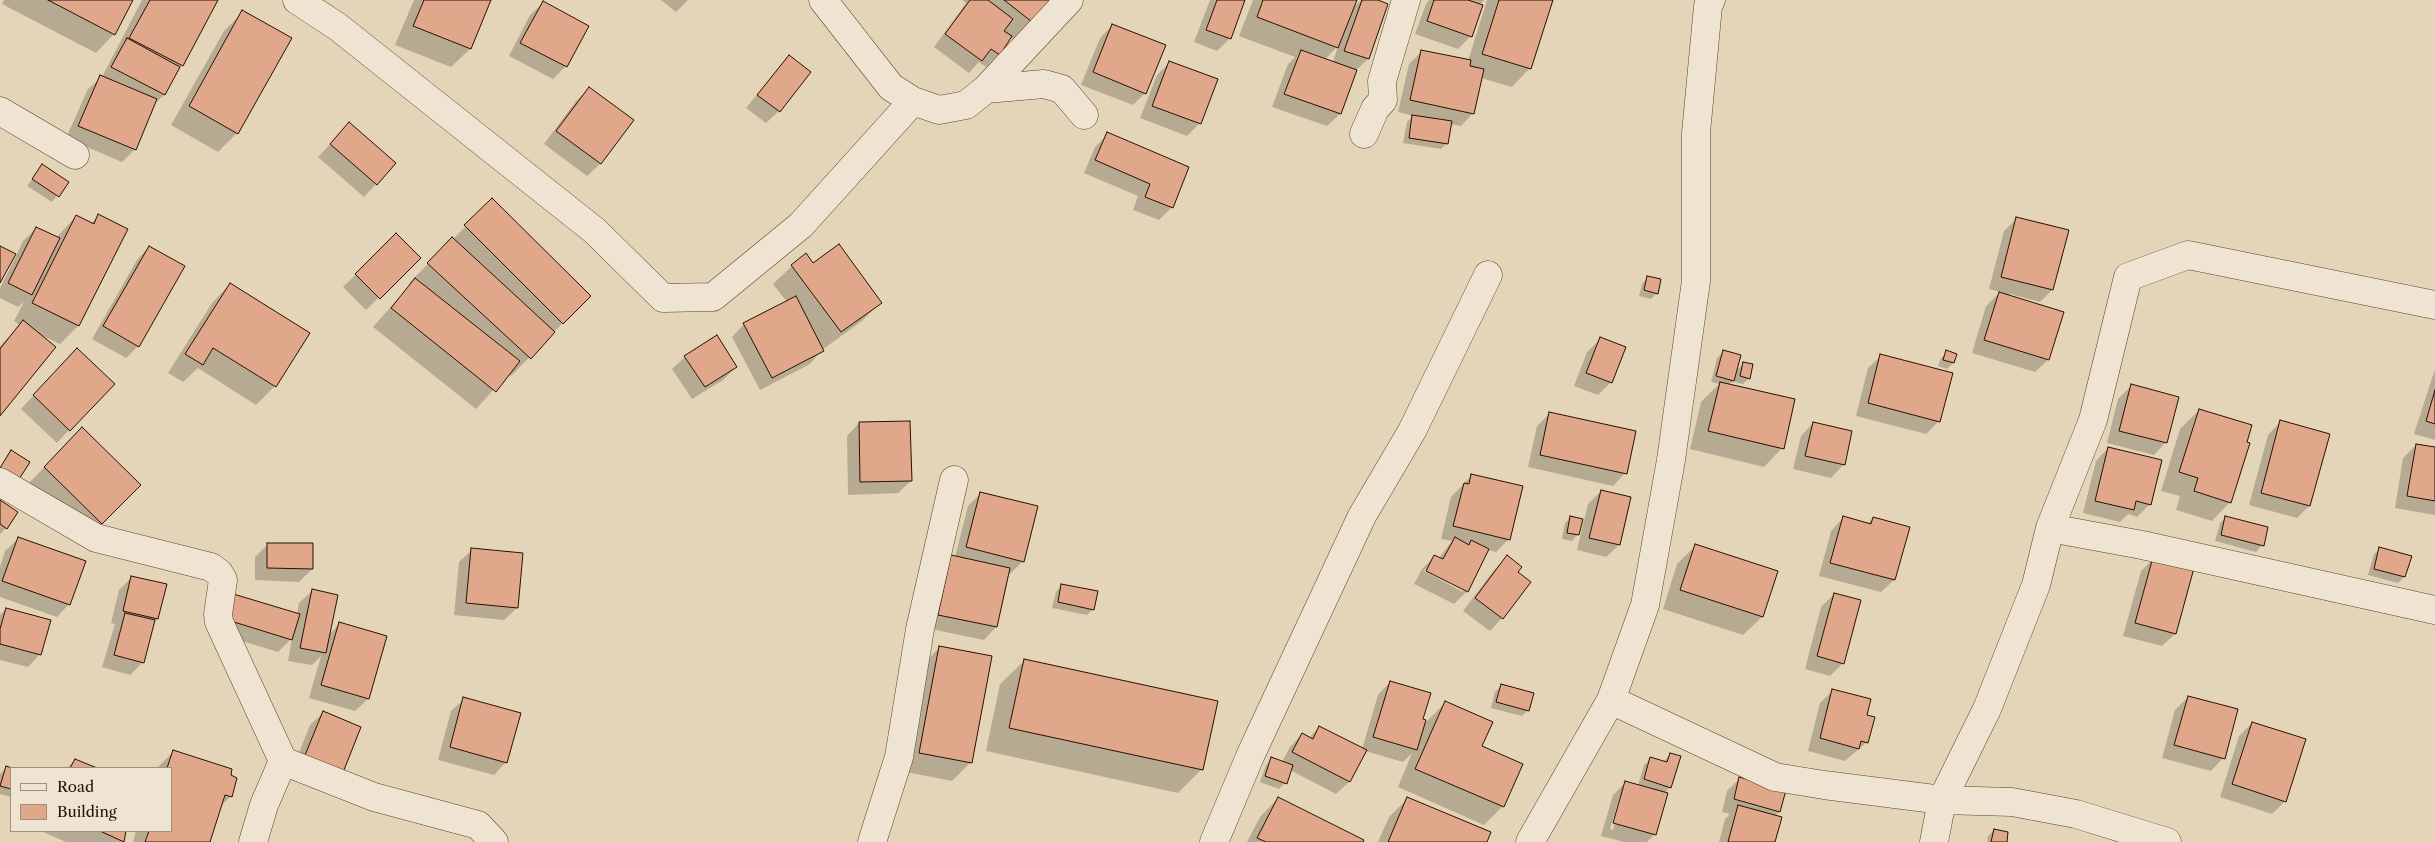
<!DOCTYPE html>
<html>
<head>
<meta charset="utf-8">
<style>
  body { margin:0 }
  #map { position:relative; width:2435px; height:842px; overflow:hidden; background:#e5d5b8; font-family:"Libre Caslon Text",serif }
  canvas { display:block }
  .legend { position:absolute; left:10px; top:767px; width:162px; height:65px; box-sizing:border-box; background:#eee4d1; border:1px solid #9f8f7d; margin:0; padding:6px 9px; list-style:none; font-size:15px; color:#291000 }
  .legend li { display:flex; align-items:center; gap:10px; height:25px }
  .legend b { width:25px; border:1px solid #9f8f7d }
</style>
</head>
<body>
<div id="map">
<canvas width="2435" height="842"></canvas>
<ul class="legend">
<li><b style="height:6px;background:#eee4d1"></b>Road</li>
<li><b style="height:14px;background:#e0a78b"></b>Building</li>
</ul>
</div>
<script>
const g = document.querySelector('canvas').getContext('2d');
g.lineJoin = 'round';
function fill(path, color) {
  g.fillStyle = color;
  g.fill(path, 'evenodd');
}
function toPath(rows) {
  const path = new Path2D();
  for (const r of rows) {
    path.moveTo(r[0], r[1]);
    for (let i = 2; i < r.length; i += 2) path.lineTo(r[i], r[i + 1]);
  }
  return path;
}
function stroke(path, color, width, dash) {
  g.strokeStyle = color;
  g.lineWidth = width;
  g.lineCap = dash ? 'butt' : 'round';
  g.setLineDash(dash || []);
  g.stroke(path);
}
fill(toPath([
  [4,0,132,0,114,34,96,53,2,4],
  [142,0,217,0,182,65,164,95,153,105,135,149,122,162,66,138,88,89,102,77],
  [414,0,490,0,470,49,451,67,395,45],
  [661,0,688,0,676,12],
  [962,0,1053,0,1016,42,1010,37,999,54,986,67,979,62,969,73,934,47,966,3],
  [1210,0,1244,0,1230,38,1217,51,1194,42],
  [1253,0,1355,0,1352,9,1361,0,1374,0,1387,4,1368,59,1355,71,1340,114,1327,126,1272,107,1288,64,1295,57,1239,36],
  [1338,46,1333,62,1325,60,1330,54],
  [1429,0,1484,0,1479,5,1471,36,1458,49,1415,34,1426,4],
  [1487,0,1552,0,1530,68,1512,87,1481,78,1473,113,1461,126,1450,124,1447,143,1441,149,1403,143,1407,122,1413,116,1398,112,1409,64,1422,51,1468,61],
  [543,3,587,26,566,66,553,79,509,56,530,15],
  [243,12,237,133,218,152,171,125,224,31],
  [1113,25,1145,93,1133,105,1081,85,1100,38],
  [789,56,779,111,766,123,746,108],
  [1170,62,1200,123,1187,136,1140,118,1157,75],
  [589,89,632,121,600,164,587,176,544,144,576,101],
  [1108,134,1172,207,1159,220,1133,210,1138,196,1084,173,1095,147],
  [337,137,376,184,364,197,318,157],
  [42,166,67,182,52,202,27,186],
  [492,200,589,296,511,376,508,374,476,409,373,327,411,284,409,283],
  [76,216,91,223,98,216,126,230,78,326,60,344,43,336,0,414,0,346,20,325,14,321,24,302,18,307,0,298,0,288,16,256,14,255,0,280,0,247,16,256,23,241,36,228,56,238],
  [2017,218,2052,290,2040,302,2010,294,2009,297,2062,313,2048,360,2035,372,1972,353,1986,306,2000,292,1989,289,2004,231],
  [396,235,419,258,366,310,343,287],
  [149,247,138,346,126,358,92,339,137,260],
  [813,264,880,303,862,321,822,350,810,364,760,390,732,337,744,324,787,302,773,284,792,266],
  [1648,277,1657,293,1651,299,1639,296,1642,284],
  [230,284,308,333,275,386,256,405,198,368,183,382,168,373,212,303],
  [1600,339,1624,348,1610,383,1598,395,1574,386,1587,352],
  [1723,352,1736,371,1743,364,1749,378,1743,384,1734,382,1735,379,1729,385,1782,448,1764,467,1690,449,1701,402,1719,384,1711,382,1717,358],
  [1947,352,1953,363,1947,369,1938,366,1941,358],
  [1881,356,1939,421,1926,434,1856,416,1868,368],
  [685,357,736,367,723,380,692,399,672,369],
  [65,362,69,430,57,443,21,409],
  [2435,369,2435,440,2414,434],
  [2131,386,2166,442,2154,455,2107,443,2118,399],
  [2199,410,2230,502,2212,521,2176,510,2180,496,2161,491,2180,429],
  [1549,414,1625,473,1613,486,1528,467,1537,426],
  [2280,422,2309,506,2297,518,2249,505,2268,435],
  [859,423,911,481,898,493,848,495,847,436],
  [1813,423,1851,432,1843,465,1831,478,1793,469,1801,436],
  [82,429,139,485,83,542,26,486],
  [2416,445,2435,449,2435,515,2395,508,2403,458],
  [2108,448,2150,504,2137,517,2128,514,2120,522,2083,513,2096,461],
  [1472,475,1509,539,1496,552,1488,550,1467,591,1454,604,1414,584,1422,569,1435,556,1439,558,1452,541,1441,539,1451,497],
  [1425,569,1463,589,1463,592,1424,571],
  [1601,491,1619,545,1606,557,1577,550,1588,504],
  [980,494,1023,561,1010,574,1008,573,996,627,984,640,926,628,939,569,952,557,955,557,968,506],
  [0,502,6,528,0,534],
  [1571,517,1578,534,1572,541,1562,539,1565,523],
  [2226,517,2262,545,2256,552,2215,541,2220,523],
  [1843,518,1867,524,1873,518,1894,580,1881,592,1819,576,1831,531],
  [18,539,69,604,57,617,0,597,0,567,5,551],
  [268,544,312,569,299,582,255,580,255,557],
  [1696,545,1777,571,1762,617,1743,635,1663,609,1677,564],
  [2380,548,2404,577,2398,583,2368,575,2374,554],
  [472,550,517,608,504,620,454,615,459,562],
  [1507,557,1516,573,1502,618,1490,631,1463,611,1494,570],
  [2153,559,2192,569,2175,634,2162,646,2123,636,2141,571],
  [132,577,157,619,154,622,143,662,130,675,102,667,115,624,111,623,119,590],
  [1062,585,1093,609,1087,615,1052,608,1056,592],
  [312,591,329,635,340,623,386,637,368,699,355,711,309,698,321,656,312,665,288,661,292,638,278,652,209,631,217,607,297,615,299,603],
  [1834,594,1843,663,1830,676,1805,669,1821,607],
  [6,609,40,654,28,667,0,660,0,615],
  [940,647,971,762,952,781,901,771,921,666],
  [1024,661,1202,769,1178,793,986,751,1000,684],
  [1390,682,1424,724,1445,703,1480,747,1503,806,1484,825,1398,787,1412,753,1403,762,1365,751,1349,782,1336,794,1290,770,1285,783,1279,789,1260,782,1266,765,1272,759,1282,762,1290,747,1302,734,1309,738,1319,727,1362,749,1378,695],
  [1501,686,1528,710,1522,716,1491,708,1495,692],
  [1832,691,1866,716,1867,742,1845,761,1808,751,1820,703],
  [2188,697,2223,758,2211,771,2162,758,2175,710],
  [464,699,506,762,494,775,438,760,451,711],
  [323,713,328,787,291,773,310,725],
  [2252,723,2285,801,2272,814,2220,797,2239,736],
  [173,752,231,796,220,807,209,842,133,842,136,831,171,831,171,768,157,768],
  [1670,754,1670,787,1664,794,1655,834,1647,842,1624,842,1601,836,1613,795,1626,782,1638,786,1644,765,1650,759,1663,763],
  [1620,796,1622,796,1613,830,1610,829],
  [75,760,94,768,67,768],
  [6,768,11,769,11,797,0,794,0,774],
  [1740,778,1785,791,1779,812,1775,816,1774,842,1719,842,1725,819,1730,814,1722,812,1727,791],
  [1278,798,1362,842,1247,842,1260,817],
  [1408,798,1485,842,1378,842,1389,817],
  [1994,830,2005,842,1987,842,1988,836],
  [41,831,125,831,122,842,66,842]
]), '#0003');
const building = toPath([
  [48,0,133,0,115,35,48,0],
  [150,0,218,0,183,66,129,38,150,0],
  [424,0,491,0,471,49,413,26,424,0],
  [970,0,988,0,1013,19,1004,31,1012,36,1000,55,991,49,982,61,945,34,970,0],
  [1004,0,1055,0,1036,25,1004,0],
  [1217,0,1245,0,1231,39,1206,30,1217,0],
  [1263,0,1357,0,1338,48,1257,17,1263,0],
  [1362,0,1378,0,1388,4,1369,59,1344,51,1362,0],
  [1434,0,1468,0,1483,5,1472,37,1427,21,1434,0],
  [1499,0,1553,0,1531,69,1482,54,1499,0],
  [543,1,589,26,567,67,520,43,543,1],
  [242,10,292,38,238,134,189,106,242,10],
  [1112,24,1166,45,1146,94,1093,72,1112,24],
  [127,38,180,67,165,95,111,67,127,38],
  [1301,50,1357,70,1341,114,1284,94,1301,50],
  [1421,50,1471,60,1470,66,1484,69,1474,114,1410,100,1421,50],
  [789,55,811,72,780,112,757,95,789,55],
  [1169,61,1218,79,1201,124,1152,106,1169,61],
  [100,75,157,99,136,150,78,126,100,75],
  [589,87,634,120,601,164,556,131,589,87],
  [1412,115,1452,121,1448,144,1409,138,1412,115],
  [349,122,396,163,377,185,330,144,349,122],
  [1107,132,1189,167,1173,208,1145,197,1150,184,1095,160,1107,132],
  [42,164,69,182,59,197,32,179,42,164],
  [492,198,591,296,563,324,464,225,492,198],
  [98,214,128,229,79,326,32,303,76,215,94,224,98,214],
  [2016,217,2069,230,2053,290,2001,277,2016,217],
  [36,227,60,238,32,295,8,283,36,227],
  [396,233,421,258,380,299,355,274,396,233],
  [452,237,555,332,531,359,427,263,452,237],
  [839,244,882,303,841,332,791,265,806,253,813,263,839,244],
  [0,246,16,254,0,283,0,246],
  [149,246,185,266,139,347,103,326,149,246],
  [1647,276,1661,279,1658,294,1644,290,1647,276],
  [415,278,520,361,496,392,391,308,415,278],
  [230,283,310,333,276,387,213,348,203,365,185,354,230,283],
  [1999,292,2064,312,2049,360,1984,340,1999,292],
  [796,296,824,351,772,378,743,323,796,296],
  [23,320,56,347,0,416,0,349,23,320],
  [717,335,737,367,705,387,684,356,717,335],
  [1600,337,1626,347,1612,383,1586,373,1600,337],
  [77,348,115,384,70,431,33,395,77,348],
  [1723,350,1741,355,1734,381,1716,376,1723,350],
  [1946,350,1957,354,1954,363,1943,360,1946,350],
  [1880,354,1953,373,1940,422,1868,403,1880,354],
  [1743,362,1753,364,1750,379,1740,376,1743,362],
  [1720,382,1795,399,1784,449,1708,431,1720,382],
  [2131,384,2179,397,2167,443,2119,431,2131,384],
  [2435,390,2435,424,2426,421,2435,390],
  [2199,409,2252,425,2247,442,2250,443,2231,503,2194,491,2198,478,2179,472,2199,409],
  [1549,412,1636,431,1627,474,1540,455,1549,412],
  [2280,420,2330,434,2310,506,2261,493,2280,420],
  [910,421,912,481,860,482,859,422,910,421],
  [1813,422,1852,431,1845,465,1805,456,1813,422],
  [82,427,141,485,102,524,44,467,82,427],
  [2416,444,2435,447,2435,501,2407,496,2416,444],
  [2108,447,2162,460,2151,505,2136,501,2134,510,2095,501,2108,447],
  [11,450,30,462,16,484,0,473,0,468,11,450],
  [1471,474,1523,486,1510,540,1453,526,1464,483,1469,484,1471,474],
  [1601,490,1631,497,1620,545,1589,538,1601,490],
  [980,492,1038,506,1024,562,966,547,980,492],
  [0,500,18,512,7,529,0,524,0,500],
  [1570,516,1583,519,1579,535,1567,533,1570,516],
  [1843,516,1871,524,1873,517,1910,527,1895,580,1830,563,1843,516],
  [2225,516,2268,527,2264,546,2221,535,2225,516],
  [18,537,86,561,70,605,2,581,18,537],
  [1455,537,1469,545,1471,540,1489,549,1468,592,1426,571,1434,555,1443,559,1455,537],
  [267,543,313,543,313,569,267,568,267,543],
  [1695,544,1778,571,1763,617,1680,590,1695,544],
  [2379,547,2412,556,2405,577,2374,569,2379,547],
  [471,548,523,553,518,608,466,603,471,548],
  [951,555,1010,568,997,627,938,615,951,555],
  [1507,555,1522,567,1518,572,1531,582,1503,619,1475,598,1507,555],
  [2153,557,2194,568,2176,634,2135,623,2153,557],
  [131,576,167,584,158,619,123,611,131,576],
  [1061,584,1098,591,1094,610,1058,602,1061,584],
  [312,589,338,595,326,653,300,648,312,589],
  [230,593,300,614,292,640,221,618,230,593],
  [1834,593,1861,600,1844,664,1817,656,1834,593],
  [6,608,51,620,41,655,0,644,0,629,6,608],
  [125,613,155,620,144,663,114,655,125,613],
  [339,622,387,636,369,699,321,685,339,622],
  [939,646,992,656,972,763,919,753,939,646],
  [1024,659,1218,701,1203,770,1009,728,1024,659],
  [1390,681,1431,693,1423,719,1426,720,1417,750,1373,737,1390,681],
  [1501,684,1534,693,1529,711,1496,702,1501,684],
  [1832,689,1871,699,1867,715,1875,717,1868,743,1861,741,1859,749,1820,738,1832,689],
  [2188,696,2238,709,2225,759,2174,745,2188,696],
  [463,697,521,713,507,763,450,747,463,697],
  [1445,701,1493,722,1482,746,1523,764,1504,807,1415,769,1445,701],
  [323,711,361,727,342,775,303,760,323,711],
  [2252,722,2306,739,2286,802,2232,784,2252,722],
  [1319,726,1367,750,1350,782,1292,752,1302,733,1313,739,1319,726],
  [173,750,232,769,231,775,237,778,232,797,225,795,210,842,145,842,149,831,171,831,171,768,167,768,173,750],
  [1670,753,1681,756,1671,788,1644,779,1650,757,1667,762,1670,753],
  [1271,757,1293,765,1287,784,1265,776,1271,757],
  [75,759,97,768,70,768,75,759],
  [6,766,12,768,11,789,0,786,6,766],
  [1739,777,1786,790,1780,812,1734,799,1739,777],
  [1625,781,1668,793,1656,835,1613,823,1625,781],
  [1278,797,1364,840,1363,842,1266,842,1257,838,1278,797],
  [1407,797,1491,832,1487,842,1388,842,1407,797],
  [1738,805,1782,817,1775,842,1728,842,1738,805],
  [1994,829,2008,832,2007,842,1991,842,1994,829],
  [100,831,126,831,124,842,100,831]
]);
fill(building, '#e0a78b');
stroke(building, '#291000', 1);
const minor = toPath([
  [297,0,338,27,595,231,663,298,713,297,801,225,913,101],
  [823,0,891,87,913,101,939,110,966,105,986,89,1069,0],
  [986,89,1044,84,1062,89,1084,115],
  [0,111,75,155],
  [1364,134,1375,109,1383,100,1382,81,1406,0],
  [0,482,96,538,211,567,219,573,223,580,218,614,219,622,283,761,264,805,253,842],
  [2050,528,2093,420,2128,277,2188,255,2435,305],
  [1611,700,1775,777,1824,785,1942,800,2012,802,2076,814,2167,842],
  [283,761,374,797,478,825,494,842],
  [872,842,899,757,920,629,954,480],
  [1214,842,1251,754,1362,516,1412,431,1488,275],
  [1530,842,1611,700,1645,605,1671,460,1696,281,1696,133,1708,6,1711,0],
  [1934,842,1942,800,1987,709,2036,585,2050,528,2142,545,2435,610]
]);
stroke(minor, '#58412e', 29);
stroke(minor, '#eee4d1', 28);
</script>
</body>
</html>
